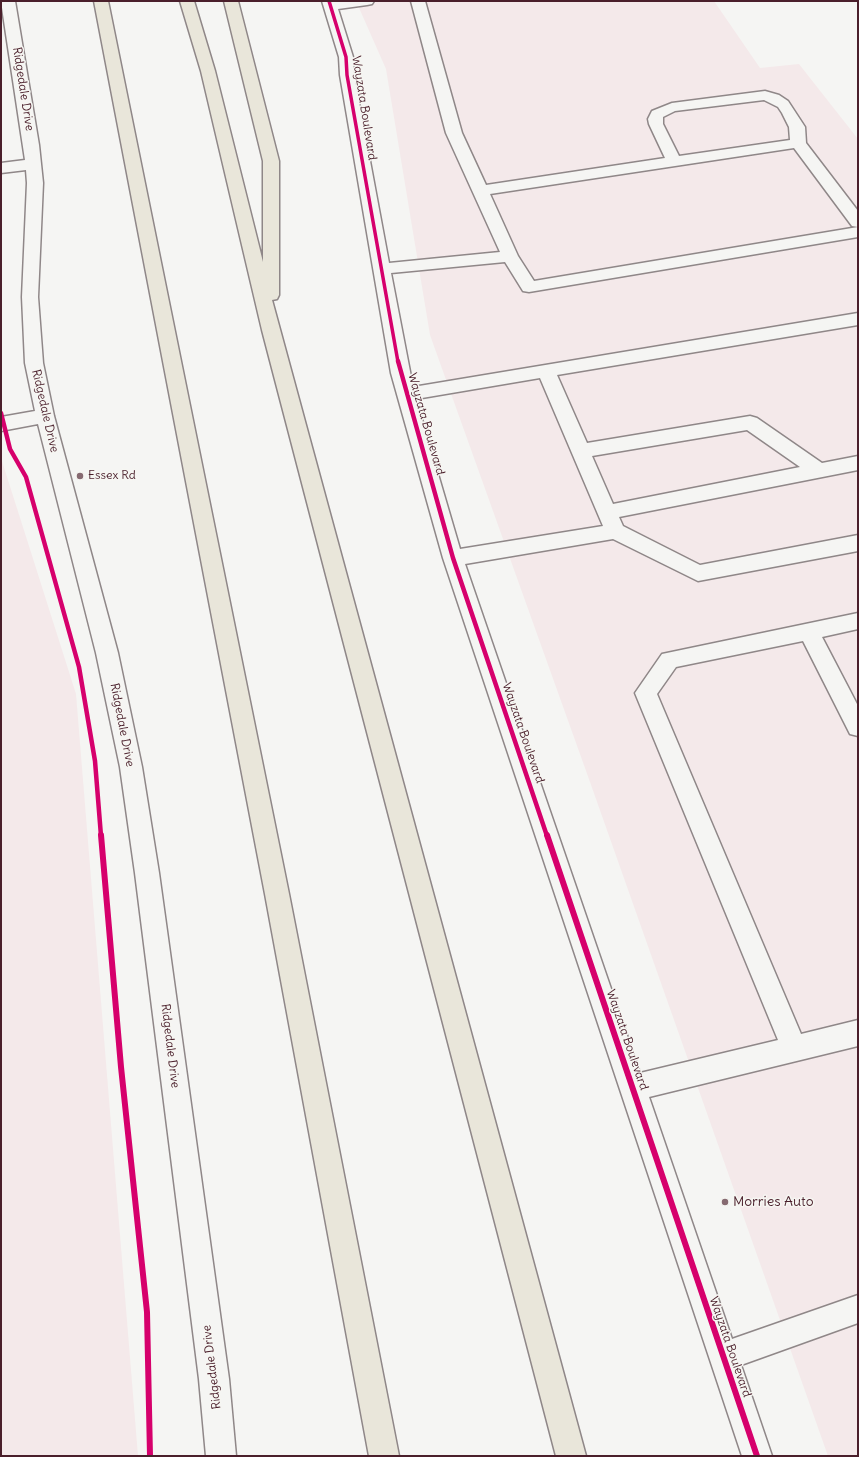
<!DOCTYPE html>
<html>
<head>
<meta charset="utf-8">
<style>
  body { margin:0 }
  #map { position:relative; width:859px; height:1457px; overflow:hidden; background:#f5f5f3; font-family:Delius,sans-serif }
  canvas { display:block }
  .frame { position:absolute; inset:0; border:2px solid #4a1f2b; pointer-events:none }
</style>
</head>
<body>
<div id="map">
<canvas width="859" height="1457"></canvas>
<div class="frame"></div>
</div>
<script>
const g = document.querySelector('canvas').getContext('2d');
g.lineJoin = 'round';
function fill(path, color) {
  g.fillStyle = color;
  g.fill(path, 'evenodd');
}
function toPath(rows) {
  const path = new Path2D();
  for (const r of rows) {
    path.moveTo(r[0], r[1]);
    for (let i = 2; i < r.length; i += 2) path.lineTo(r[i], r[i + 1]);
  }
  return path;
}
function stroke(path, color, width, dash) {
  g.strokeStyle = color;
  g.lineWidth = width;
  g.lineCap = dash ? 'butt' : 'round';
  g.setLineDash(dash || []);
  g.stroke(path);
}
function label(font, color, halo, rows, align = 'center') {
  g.font = font + ' Delius,sans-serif';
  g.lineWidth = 3;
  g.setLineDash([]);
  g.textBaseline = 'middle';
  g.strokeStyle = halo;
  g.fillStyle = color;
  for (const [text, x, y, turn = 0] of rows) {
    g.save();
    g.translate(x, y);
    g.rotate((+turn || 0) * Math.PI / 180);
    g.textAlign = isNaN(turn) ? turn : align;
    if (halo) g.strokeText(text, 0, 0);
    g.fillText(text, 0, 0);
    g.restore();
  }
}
fill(toPath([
  [356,1,714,1,760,68,799,64,858,139,858,1456,828,1456,590,782,430,335,386,69],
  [1,458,76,694,138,1456,1,1456]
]), '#f4e9ea');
const minor = toPath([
  [1,1,15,1,39,145,43,183,38,297,43,363,54,416,118,653,142,767,159,873,229,1379,236,1456,206,1456,199,1379,135,873,120,767,96,653,38,424,1,431,1,417,35,411,25,363,22,297,27,183,26,170,1,173,1,163,25,160,1,1],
  [322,1,374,1,372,4,367,5,338,9,353,57,354,75,389,263,500,252,446,133,411,1,425,1,462,133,486,185,665,158,649,124,648,119,652,111,672,103,765,91,779,95,788,101,805,127,806,143,858,211,858,237,529,292,523,291,505,262,391,273,413,387,858,313,858,325,557,375,587,443,750,416,757,418,822,463,858,456,858,470,619,517,623,526,700,565,858,535,858,551,698,581,613,539,465,564,640,1073,778,1040,635,693,662,654,858,613,858,629,822,637,858,706,858,736,850,734,803,641,676,667,657,694,801,1034,858,1020,858,1046,649,1097,732,1339,858,1295,858,1323,741,1365,772,1456,742,1456,443,558,391,373,340,75,339,57,322,1],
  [764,100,778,107,782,113,789,127,790,140,679,156,663,124,663,117,675,111,764,100],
  [794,148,852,226,858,227,534,281,518,256,490,194,794,148],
  [540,378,603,526,460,549,416,399,540,378],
  [747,430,800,467,613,504,592,456,747,430]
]);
const highway = toPath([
  [94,1,108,1,289,894,399,1456,369,1456,265,894,94,1],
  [180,1,194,1,215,71,263,262,263,161,224,1,238,1,279,161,279,295,277,299,272,300,586,1456,556,1456,262,330,201,71,180,1]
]);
stroke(minor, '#8f8788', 3);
stroke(highway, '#8f8788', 3);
fill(minor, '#f5f5f3');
fill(highway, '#e9e6da');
stroke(toPath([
  [329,1,346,57,347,75,398,362]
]), '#d6006c', 3.5);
stroke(toPath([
  [398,361,453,558,547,836],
  [1,413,10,449,26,477,79,667,95,761,101,836]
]), '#d6006c', 4.5);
stroke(toPath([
  [101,835,121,1067,147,1312,150,1456],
  [547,835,757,1456]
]), '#d6006c', 6);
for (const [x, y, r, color] of [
  [80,476,4,"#866a71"],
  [725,1202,4,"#866a71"]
]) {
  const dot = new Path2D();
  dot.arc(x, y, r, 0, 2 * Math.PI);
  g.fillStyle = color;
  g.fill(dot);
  stroke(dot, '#f6f6f2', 1.5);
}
label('12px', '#4a1f2b', '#f6f6f2', [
  ["Ridgedale Drive",23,89,81],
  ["Wayzata Boulevard",364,108,81],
  ["Ridgedale Drive",45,411,77],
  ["Wayzata Boulevard",426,424,74],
  ["Ridgedale Drive",122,725,79],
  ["Wayzata Boulevard",523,733,71],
  ["Wayzata Boulevard",627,1040,71],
  ["Ridgedale Drive",170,1046,83],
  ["Wayzata Boulevard",730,1347,71],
  ["Ridgedale Drive",212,1367,-97]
]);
label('12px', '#4a1f2b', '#f6f6f2', [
  ["Essex Rd",88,476]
], 'left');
label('14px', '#4a1f2b', '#f6f6f2', [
  ["Morries Auto",733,1202]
], 'left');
</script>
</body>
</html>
